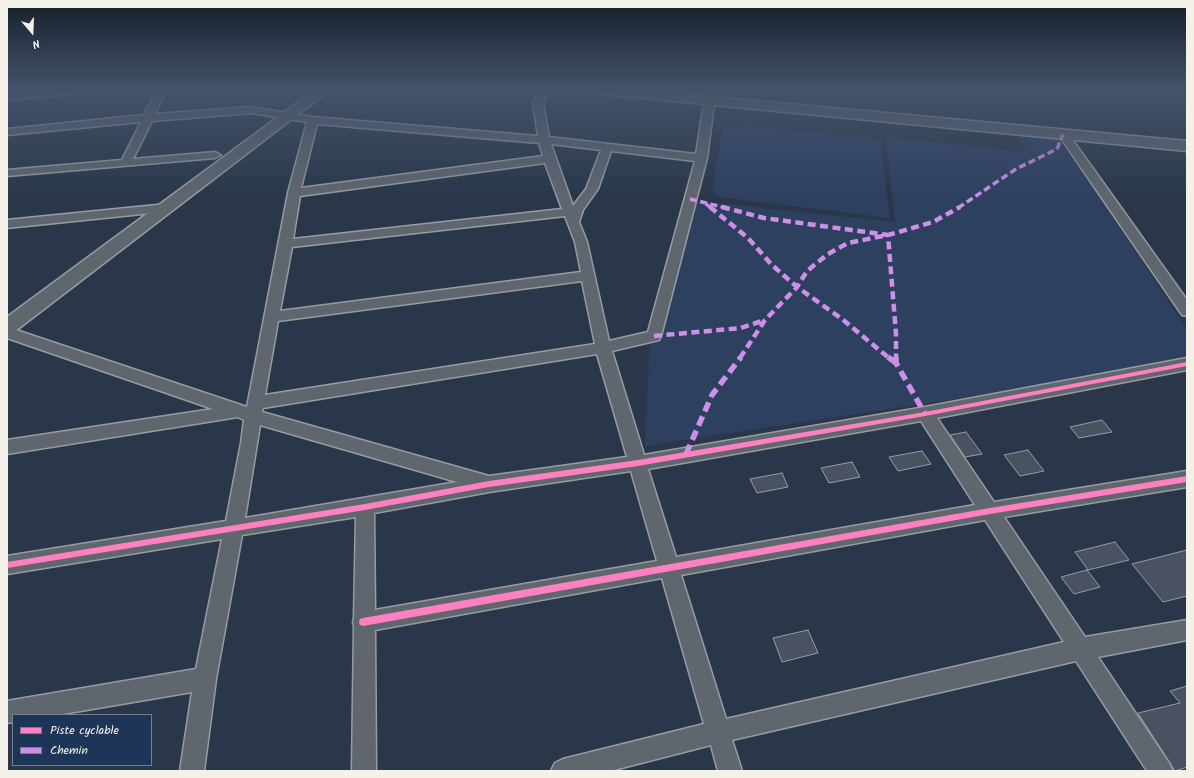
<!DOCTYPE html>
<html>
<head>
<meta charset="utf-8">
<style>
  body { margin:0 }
  #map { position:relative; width:1194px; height:778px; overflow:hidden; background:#2a374a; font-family:Kalam,sans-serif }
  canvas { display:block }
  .frame { position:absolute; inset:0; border:8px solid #f4f1e8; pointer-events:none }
  .legend { position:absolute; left:12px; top:714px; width:140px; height:52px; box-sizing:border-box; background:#1d3557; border:1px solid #738091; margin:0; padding:5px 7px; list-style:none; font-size:12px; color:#f4f1e8 }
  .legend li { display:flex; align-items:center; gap:8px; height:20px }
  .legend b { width:20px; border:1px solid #738091 }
  .north { position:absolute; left:12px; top:12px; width:40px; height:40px; -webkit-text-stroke:3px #1d3557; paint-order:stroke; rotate:161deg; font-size:11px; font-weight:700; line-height:16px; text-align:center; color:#f4f1e8 }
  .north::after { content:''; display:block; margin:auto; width:14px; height:18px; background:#f4f1e8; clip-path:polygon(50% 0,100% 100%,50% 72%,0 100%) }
</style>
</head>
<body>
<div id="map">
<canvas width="1194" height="778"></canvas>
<div class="frame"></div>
<ul class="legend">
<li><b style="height:5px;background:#ff80c0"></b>Piste cyclable</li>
<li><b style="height:5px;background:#ce8fe9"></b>Chemin</li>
</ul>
<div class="north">N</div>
</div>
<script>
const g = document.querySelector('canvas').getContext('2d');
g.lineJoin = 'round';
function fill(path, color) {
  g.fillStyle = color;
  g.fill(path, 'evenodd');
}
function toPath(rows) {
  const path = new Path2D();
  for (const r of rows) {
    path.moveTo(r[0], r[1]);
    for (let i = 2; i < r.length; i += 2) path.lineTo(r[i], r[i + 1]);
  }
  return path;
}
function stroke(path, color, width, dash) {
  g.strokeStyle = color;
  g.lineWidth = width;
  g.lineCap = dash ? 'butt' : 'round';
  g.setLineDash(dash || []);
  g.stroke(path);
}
fill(toPath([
  [730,124,880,139,890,218,718,197,712,191,723,126],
  [1017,132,1056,137,1098,194,1187,330,1187,364,645,446,649,353,687,200,895,222,886,137,1025,152]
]), '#2d4060');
const building = toPath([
  [1102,420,1112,432,1079,438,1070,427,1102,420],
  [966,432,982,454,965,457,950,435,966,432],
  [1028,450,1044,471,1020,476,1004,455,1028,450],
  [922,451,931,464,898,471,889,457,922,451],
  [852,462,860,477,829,483,821,468,852,462],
  [782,473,788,487,757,493,750,479,782,473],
  [1115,542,1129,560,1088,570,1075,552,1115,542],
  [1187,550,1187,596,1163,602,1132,564,1187,550],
  [1087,570,1100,587,1074,594,1061,577,1087,570],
  [808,630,818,653,782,662,773,638,808,630],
  [1187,686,1187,767,1175,771,1138,713,1180,703,1170,691,1187,686]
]);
fill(building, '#4a5161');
stroke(building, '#979ca3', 1);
const street = toPath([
  [65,89,98,89,93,92,7,100,7,94,65,89],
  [157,89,167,89,155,114,251,107,313,117,538,136,533,103,540,89,550,89,543,103,549,137,696,154,706,89,716,89,707,158,661,336,659,340,612,351,644,455,925,407,1187,358,1187,370,937,418,994,502,1187,471,1187,487,1004,517,1085,637,1187,620,1187,640,1098,657,1169,763,1173,771,1147,771,1076,661,732,740,742,771,718,771,711,745,610,771,551,771,555,763,563,759,704,724,662,578,375,630,376,771,352,771,354,626,353,622,354,618,356,517,242,535,216,679,204,771,180,771,192,692,57,715,13,715,13,722,7,723,7,701,196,669,222,539,7,574,7,556,226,521,241,443,244,420,238,417,7,454,7,440,213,409,7,338,7,327,247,407,288,193,307,122,251,113,152,121,133,159,215,152,221,155,215,158,7,176,7,170,122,160,141,122,7,135,7,129,144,115,157,89],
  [317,124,539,143,543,156,301,188,317,124],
  [551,144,601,150,586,189,573,206,551,144],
  [611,151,695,161,648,332,609,341,587,242,579,222,583,210,598,189,611,151],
  [545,163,562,209,293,239,300,196,545,163],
  [565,216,575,242,581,272,280,311,292,247,565,216],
  [582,281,595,344,265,395,278,321,582,281],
  [597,354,627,457,489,476,262,412,263,408,597,354],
  [921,421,975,505,676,557,648,469,921,421],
  [260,425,457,482,245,518,260,425],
  [631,471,657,561,375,610,374,513,489,492,631,471],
  [985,520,1064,642,726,719,681,575,985,520],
  [1063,131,1067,132,1187,300,1187,316,1182,315,1058,134,1063,131],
  [167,204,171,205,173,208,171,211,7,228,7,220,167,204]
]);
const secondary = toPath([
  [316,89,331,89,14,332,7,334,7,317,316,89],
  [583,89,629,89,1187,141,1187,151,590,93,585,92,583,89]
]);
stroke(street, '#979ca3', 3);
stroke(secondary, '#979ca3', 3);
fill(street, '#60666e');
fill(secondary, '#60666e');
stroke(toPath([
  [690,199,726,208],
  [706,204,711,208],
  [958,208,1016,169,1057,149,1063,134]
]), '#ce8fe9', 3.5, [7, 3.5]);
stroke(toPath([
  [710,207,748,238,772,265,797,287,842,319,889,358],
  [722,207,764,218,888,235,896,334,896,358],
  [654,336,741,328,765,320],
  [740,358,765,320,797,287,807,271,828,254,848,243,888,235,933,222,960,207]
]), '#ce8fe9', 4.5, [8, 4.5]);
stroke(toPath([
  [888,357,896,363],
  [896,357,896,363,925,414],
  [686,454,712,395,741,357]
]), '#ce8fe9', 5.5, [10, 5.5]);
fill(toPath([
  [1187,362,1187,366,925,416,638,466,489,487,365,510,7,568,7,562,365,504,489,481,638,460,925,412,1187,362],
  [1187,476,1187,482,990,514,363,626,360,625,359,622,360,619,363,618,990,508,1187,476]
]), '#ff80c0');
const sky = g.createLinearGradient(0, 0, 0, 198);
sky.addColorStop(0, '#171e29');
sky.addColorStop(0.45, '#44536b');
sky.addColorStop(1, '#44536b00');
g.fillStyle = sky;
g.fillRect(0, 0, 1194, 198);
</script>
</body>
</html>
